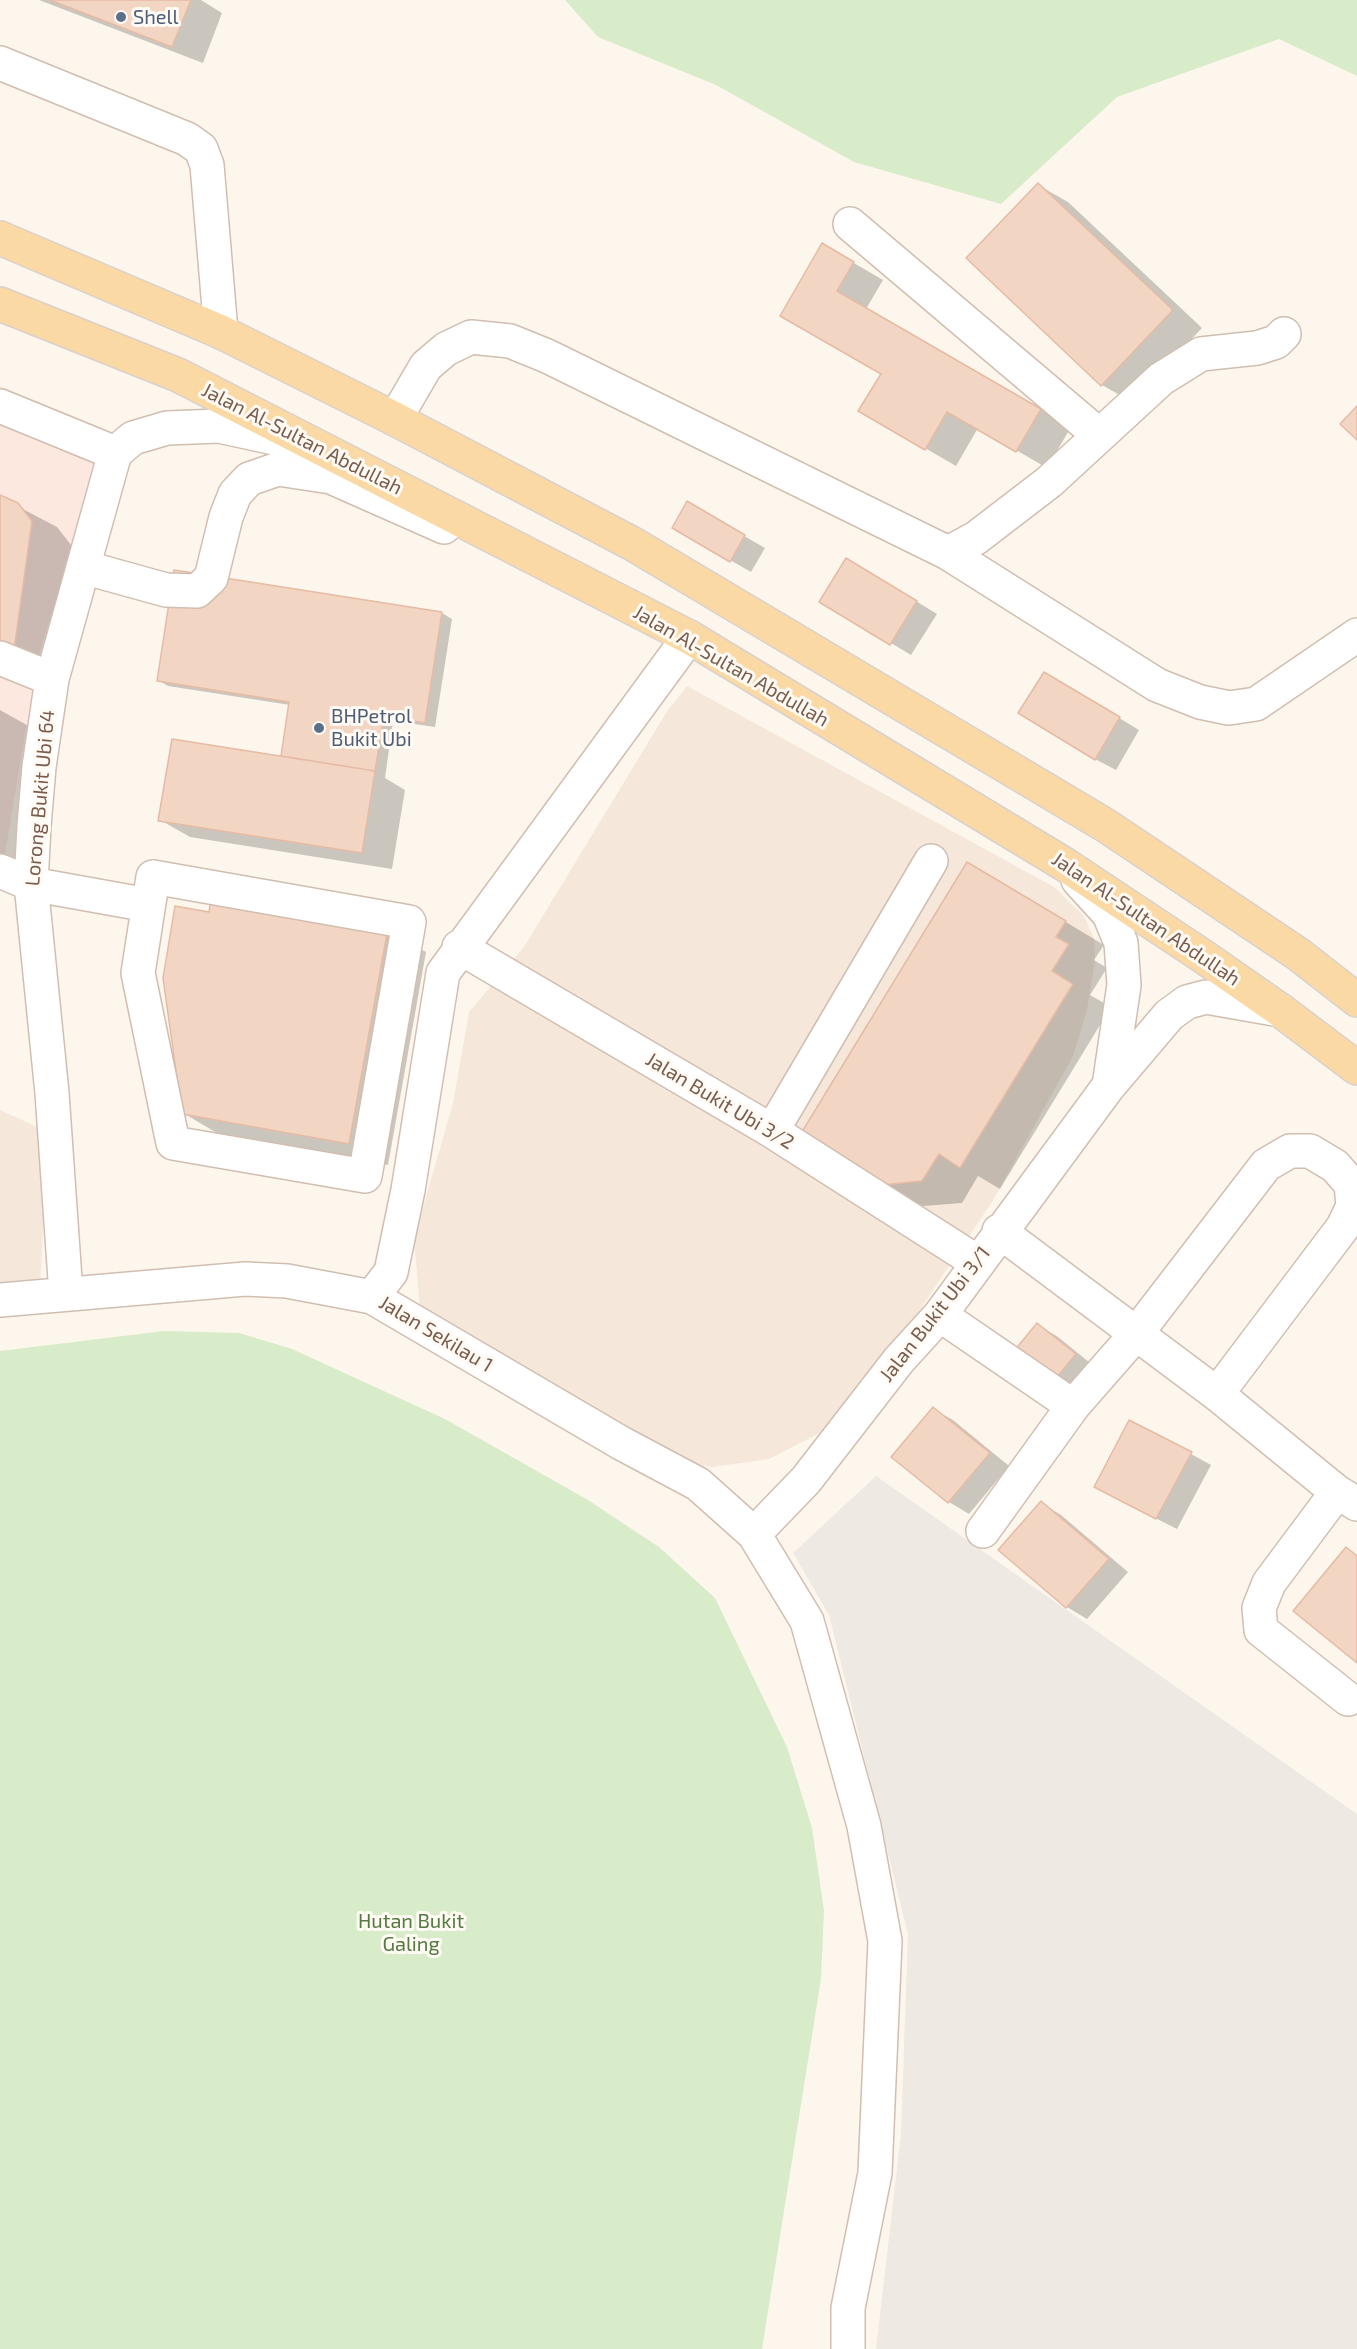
<!DOCTYPE html>
<html>
<head>
<meta charset="utf-8">
<style>
  body { margin:0 }
  canvas { display:block; background:#fdf6ec }
</style>
</head>
<body>
<canvas width="1357" height="2349"></canvas>
<script>
const g = document.querySelector('canvas').getContext('2d');
g.lineJoin = 'round';
function fill(path, color) {
  g.fillStyle = color;
  g.fill(path, 'evenodd');
}
function toPath(rows) {
  const path = new Path2D();
  for (const r of rows) {
    path.moveTo(r[0], r[1]);
    for (let i = 2; i < r.length; i += 2) path.lineTo(r[i], r[i + 1]);
  }
  return path;
}
function stroke(path, color, width, dash) {
  g.strokeStyle = color;
  g.lineWidth = width;
  g.lineCap = dash ? 'butt' : 'round';
  g.setLineDash(dash || []);
  g.stroke(path);
}
function label(font, color, halo, rows, align = 'center') {
  g.font = font + ' "Exo 2",sans-serif';
  g.lineWidth = 6;
  g.setLineDash([]);
  g.textBaseline = 'middle';
  g.strokeStyle = halo;
  g.fillStyle = color;
  for (const [text, x, y, turn = 0] of rows) {
    g.save();
    g.translate(x, y);
    g.rotate((+turn || 0) * Math.PI / 180);
    g.textAlign = isNaN(turn) ? turn : align;
    if (halo) g.strokeText(text, 0, 0);
    g.fillText(text, 0, 0);
    g.restore();
  }
}
fill(toPath([
  [687,686,1054,887,1084,916,1094,938,1095,960,1087,1010,1073,1056,992,1202,877,1374,839,1423,769,1459,713,1467,681,1463,420,1310,414,1239,453,1103,469,1012,524,947,666,713],
  [0,1110,48,1132,40,1288,0,1291]
]), '#f5e8da');
fill(toPath([
  [0,386,107,430,37,662,4,860,0,858]
]), '#fde8e0');
fill(toPath([
  [876,1476,1357,1814,1357,2349,876,2349,901,2134,908,1934,829,1615,793,1553]
]), '#efe9e4');
fill(toPath([
  [565,0,1357,0,1357,76,1279,39,1117,97,1001,204,854,162,716,85,598,37],
  [164,1331,239,1333,292,1349,445,1419,588,1500,659,1547,715,1598,787,1747,812,1828,824,1911,821,1979,762,2349,0,2349,0,1351]
]), '#d8ecc9');
fill(toPath([
  [39,0,201,0,222,13,203,63],
  [1038,185,1068,202,1202,328,1132,402,1102,385],
  [823,245,883,280,866,309,1071,427,1047,468,978,428,956,466,861,411,883,373,782,315],
  [0,497,57,527,71,545,52,678,0,656],
  [687,503,765,548,751,572,674,528],
  [867,571,937,614,911,655,821,601],
  [175,572,442,613,452,619,435,727,393,721,385,778,405,790,392,869,190,837,160,820,282,758,290,705,168,686,158,680],
  [1065,685,1139,730,1116,770,1095,759],
  [0,710,41,733,23,865,0,856],
  [1006,886,1104,945,1094,960,1107,968,1090,995,1111,1007,1000,1189,978,1176,962,1203,923,1206,883,1184],
  [210,913,387,930,426,952,388,1165,222,1136,183,1113],
  [1038,1325,1058,1337,1095,1367,1074,1392,1054,1380],
  [933,1409,953,1420,1009,1466,969,1514,949,1502,893,1457],
  [1191,1454,1211,1465,1177,1529,1116,1498],
  [1041,1503,1061,1515,1128,1572,1087,1619,1067,1607,1000,1550]
]), '#0003');
const building = toPath([
  [50,0,191,0,172,47,50,0],
  [1038,183,1173,310,1101,386,966,258,1038,183],
  [822,243,854,262,837,291,1041,409,1016,452,947,412,925,450,858,411,881,374,780,316,822,243],
  [1357,406,1357,440,1340,424,1357,406],
  [0,495,18,503,32,521,13,657,0,652,0,495],
  [687,501,745,535,730,562,672,528,687,501],
  [846,558,917,601,890,645,819,602,846,558],
  [174,570,442,612,425,723,384,716,375,771,281,756,289,702,157,681,174,570],
  [1044,672,1120,717,1095,760,1018,713,1044,672],
  [172,739,375,771,362,853,158,821,172,739],
  [967,862,1066,921,1056,937,1069,944,1052,971,1073,984,960,1168,939,1154,922,1181,883,1185,800,1135,967,862],
  [211,897,388,928,349,1144,182,1114,163,978,175,906,209,912,211,897],
  [1037,1323,1076,1354,1053,1382,1014,1351,1037,1323],
  [933,1407,990,1453,948,1503,891,1457,933,1407],
  [1129,1420,1192,1452,1156,1519,1094,1487,1129,1420],
  [1041,1501,1109,1559,1066,1608,998,1550,1041,1501],
  [1346,1547,1357,1556,1357,1663,1293,1611,1346,1547]
]);
fill(building, '#f3d5c3');
stroke(building, '#e6bba3', 1.5);
const minor = toPath([
  [0,63,187,139,201,149,207,165,221,332],
  [850,224,1099,435],
  [0,406,115,453],
  [395,419,426,366,446,349,471,337,510,341,547,356,948,553,976,538,1049,482,1161,379,1201,354,1257,348,1276,342,1284,334],
  [115,453,133,438,167,428,219,426,302,444],
  [948,553,1157,685,1200,702,1229,708,1256,704,1357,635],
  [83,567,166,590,197,591,211,578,226,517,235,494,249,479,278,469,331,477,444,527],
  [0,658,52,679],
  [0,871,31,884,148,905],
  [153,877,409,922,365,1176,173,1143,138,973,153,877],
  [1078,880,1109,914,1121,943,1124,985,1109,1086],
  [459,947,772,1131,977,1262],
  [772,1131,931,861],
  [999,1231,1217,1394,1337,1492,1357,1504],
  [66,1294,52,1093,31,884,34,826,39,767,52,679,115,453],
  [372,1297,391,1272,408,1190,443,973,689,637],
  [0,1300,245,1279,287,1281,372,1297,621,1443,698,1484,754,1534,807,1621,864,1826,885,1941,875,2173,848,2308,848,2349],
  [940,1315,1073,1406],
  [1337,1492,1269,1583,1259,1608,1261,1630,1348,1699],
  [983,1531,1073,1406,1136,1334,1266,1165,1290,1151,1310,1151,1335,1166,1351,1184,1353,1206,1343,1227,1217,1394],
  [754,1534,806,1480,899,1360,940,1315,1108,1087,1169,1015,1187,1002,1206,997,1280,1010]
]);
const major = toPath([
  [0,238,221,332,395,419,633,544,1105,825,1298,954,1357,1000],
  [0,304,178,375,689,637,1064,864,1204,957,1280,1010,1357,1068]
]);
stroke(minor, '#d1beb0', 36);
stroke(major, '#dad1cd', 36);
stroke(minor, '#fff', 33);
stroke(major, '#fbd9a5', 33);
for (const [x, y, r, color] of [
  [121,17,6,"#5c6f8a"],
  [319,728,6,"#5c6f8a"]
]) {
  const dot = new Path2D();
  dot.arc(x, y, r, 0, 2 * Math.PI);
  g.fillStyle = color;
  g.fill(dot);
  stroke(dot, '#fffaf3', 2);
}
label('20px', '#4e5e75', '#fffaf3', [
  ["Shell",133,17],
  ["BHPetrol",331,716],
  ["Bukit Ubi",331,739]
], 'left');
label('20px', '#7a5c4d', '#fffaf3', [
  ["Jalan Al-Sultan Abdullah",302,439,27],
  ["Jalan Al-Sultan Abdullah",731,666,30],
  ["Lorong Bukit Ubi 64",40,798,-85],
  ["Jalan Al-Sultan Abdullah",1146,919,34],
  ["Jalan Bukit Ubi 3/2",720,1101,31],
  ["Jalan Bukit Ubi 3/1",935,1314,-52],
  ["Jalan Sekilau 1",436,1334,31]
]);
label('20px', '#537a41', '#fffaf3', [
  ["Hutan Bukit",411,1921],
  ["Galing",411,1944]
]);
</script>
</body>
</html>
